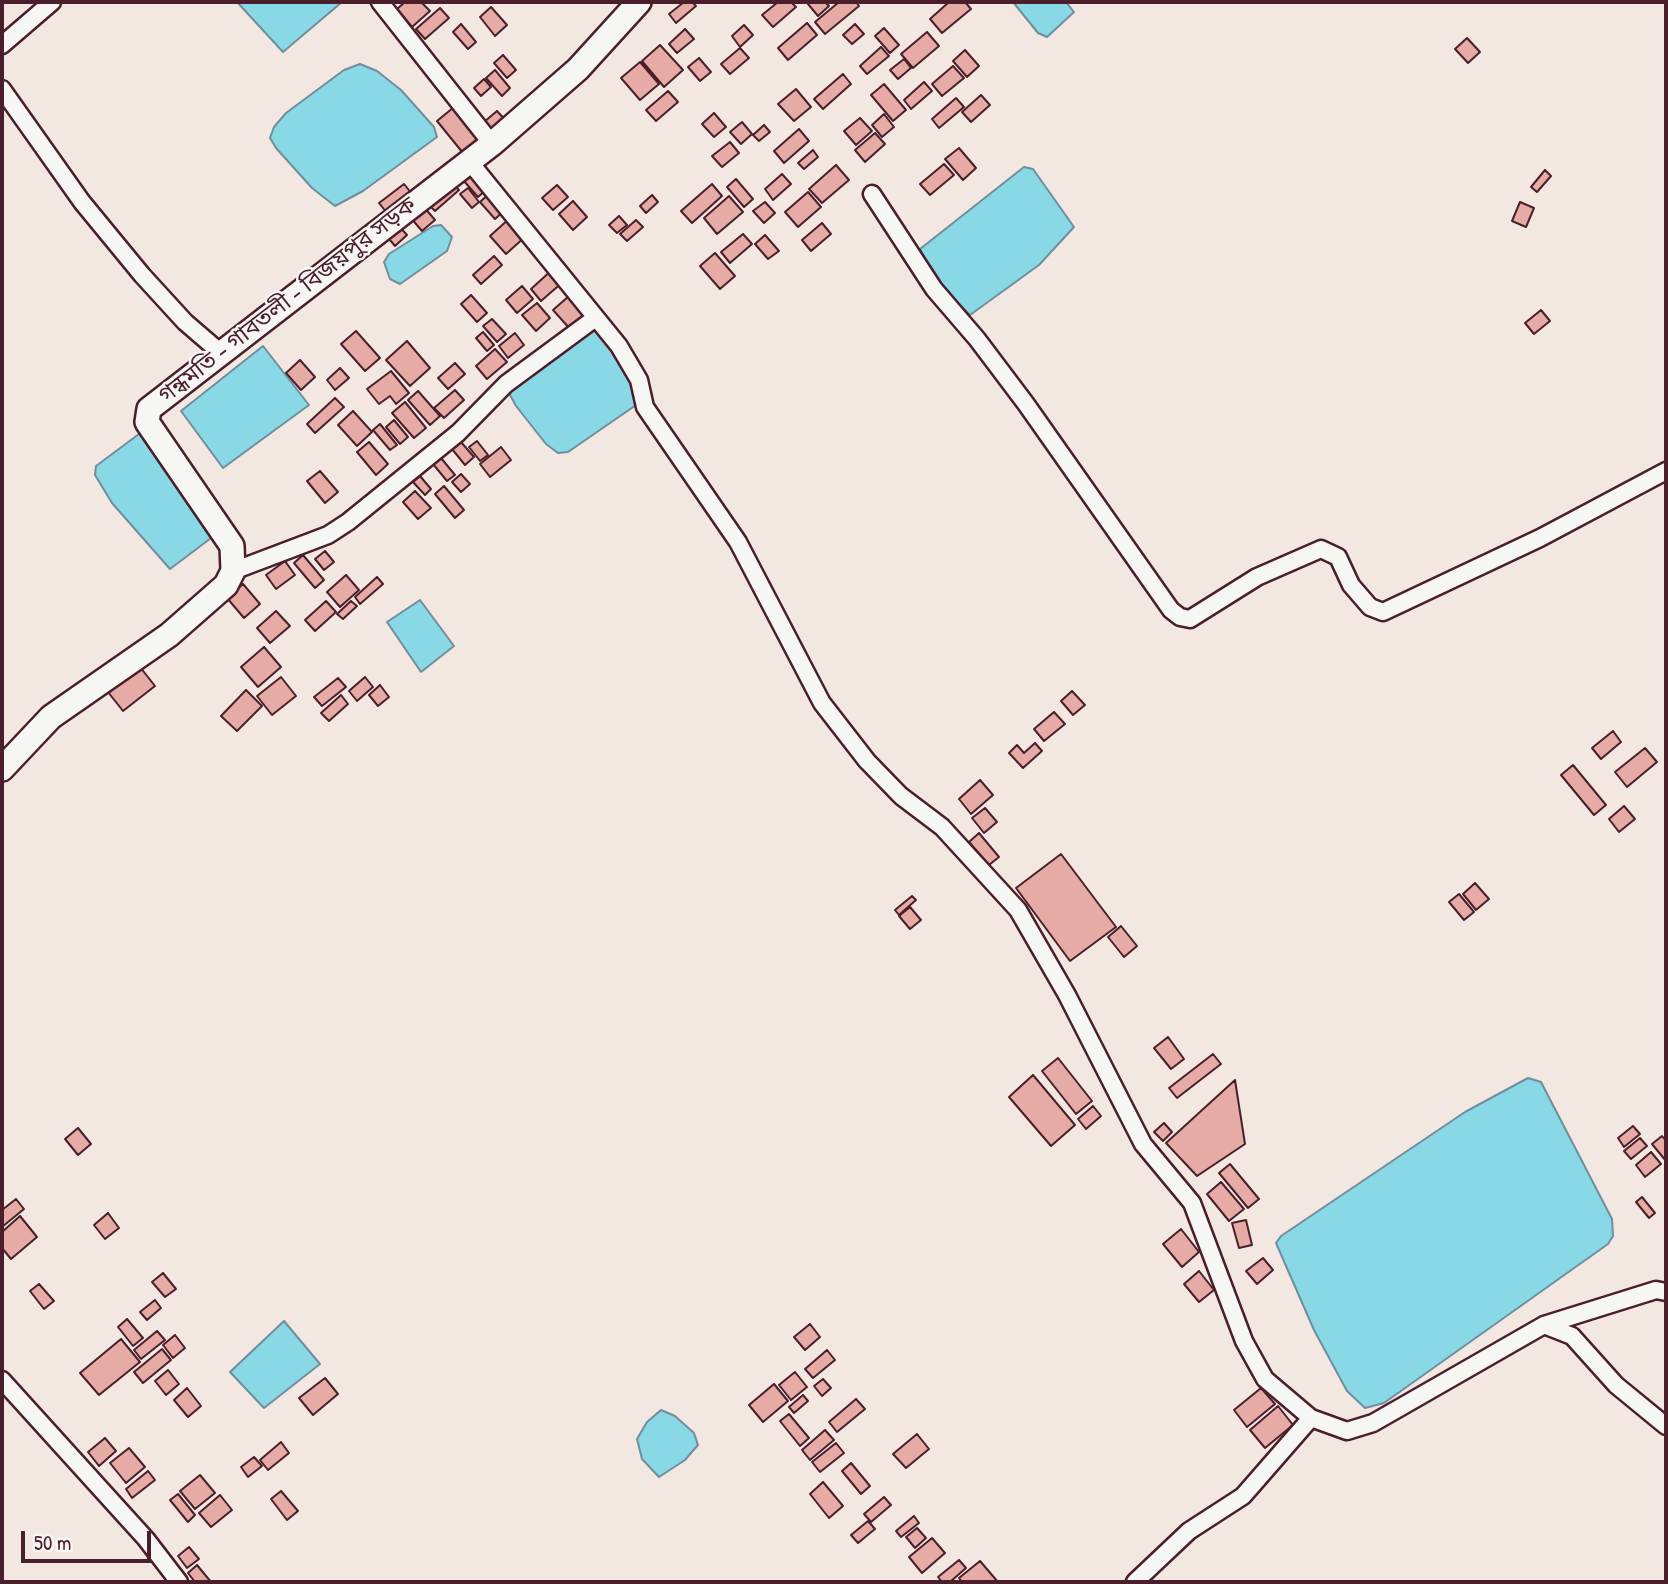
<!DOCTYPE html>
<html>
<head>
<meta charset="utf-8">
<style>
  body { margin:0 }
  #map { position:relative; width:1668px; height:1584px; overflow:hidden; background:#f3e7e2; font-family:"Patrick Hand",sans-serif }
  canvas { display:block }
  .frame { position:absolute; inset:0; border:4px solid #4a1f2b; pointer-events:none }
  .scale { position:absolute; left:21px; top:1531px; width:130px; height:32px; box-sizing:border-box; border:4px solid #4a1f2b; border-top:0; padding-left:9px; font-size:21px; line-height:24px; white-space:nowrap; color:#4a1f2b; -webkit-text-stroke:5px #f6f6f2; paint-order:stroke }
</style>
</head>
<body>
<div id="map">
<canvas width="1668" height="1584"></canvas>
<div class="frame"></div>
<div class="scale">50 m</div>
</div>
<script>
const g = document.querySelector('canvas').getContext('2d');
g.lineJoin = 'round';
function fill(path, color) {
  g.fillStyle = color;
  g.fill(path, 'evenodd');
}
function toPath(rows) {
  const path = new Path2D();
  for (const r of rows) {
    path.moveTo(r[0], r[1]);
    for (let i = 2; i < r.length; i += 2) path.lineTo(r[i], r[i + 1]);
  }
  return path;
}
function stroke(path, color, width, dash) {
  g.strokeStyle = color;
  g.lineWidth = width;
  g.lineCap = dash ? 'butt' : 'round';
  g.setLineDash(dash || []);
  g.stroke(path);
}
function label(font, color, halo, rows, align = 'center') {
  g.font = font + ' "Patrick Hand","Noto Sans Bengali",sans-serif';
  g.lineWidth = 5;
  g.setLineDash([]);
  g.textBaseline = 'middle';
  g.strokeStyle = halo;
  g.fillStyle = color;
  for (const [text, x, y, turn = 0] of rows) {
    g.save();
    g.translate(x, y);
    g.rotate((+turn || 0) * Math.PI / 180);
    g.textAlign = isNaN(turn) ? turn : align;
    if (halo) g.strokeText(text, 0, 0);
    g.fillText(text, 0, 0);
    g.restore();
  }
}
const water = toPath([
  [237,2,342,2,283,52,237,2],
  [1013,2,1066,2,1074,12,1047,37,1038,33,1013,2],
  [360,64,377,71,401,90,434,127,437,137,363,191,335,206,312,188,276,148,270,138,274,127,286,113,344,70,360,64],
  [1024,167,1033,169,1074,227,1039,265,970,315,936,282,920,249,1024,167],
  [441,225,452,237,447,251,400,284,390,279,384,262,389,254,433,226,441,225],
  [594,324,641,389,639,403,568,452,558,453,546,444,516,406,509,393,512,380,594,324],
  [263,346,309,405,223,468,181,411,263,346],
  [143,431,219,532,170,569,112,503,95,475,96,466,143,431],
  [420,600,454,646,421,672,387,622,420,600],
  [1528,1078,1541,1082,1612,1219,1613,1236,1608,1244,1384,1403,1365,1408,1347,1391,1314,1330,1276,1243,1281,1236,1465,1112,1528,1078],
  [284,1321,320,1364,264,1408,230,1372,284,1321],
  [661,1410,675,1416,694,1433,698,1445,685,1460,659,1477,642,1459,637,1439,647,1422,661,1410]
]);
fill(water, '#89d8e6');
stroke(water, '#708e9b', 2);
const building = toPath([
  [405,2,421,2,430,11,412,27,397,9,405,2],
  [684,2,692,2,696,6,676,23,669,14,684,2],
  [778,2,791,2,796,7,773,27,762,15,778,2],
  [810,2,825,2,829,6,818,16,808,4,810,2],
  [839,2,856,2,859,6,825,34,815,22,839,2],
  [949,2,965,2,971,9,942,33,930,19,949,2],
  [491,7,507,25,495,36,480,17,491,7],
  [440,8,449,18,425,39,416,29,440,8],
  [807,23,817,35,788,60,778,48,807,23],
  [461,24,476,42,468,49,453,32,461,24],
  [855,24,864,34,852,44,843,35,855,24],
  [744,25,753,35,740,47,732,36,744,25],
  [884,28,899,45,890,53,875,36,884,28],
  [685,29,694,39,677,53,669,44,685,29],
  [927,32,939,46,913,68,901,54,927,32],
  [1467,38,1480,52,1468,63,1455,49,1467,38],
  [660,45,683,70,664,87,642,61,660,45],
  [881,47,889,56,867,74,860,66,881,47],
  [740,48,749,58,730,74,721,64,740,48],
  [965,50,979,66,967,77,953,61,965,50],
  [503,55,516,70,507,78,494,63,503,55],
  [699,58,711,72,700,81,688,67,699,58],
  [904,59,911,68,898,79,890,70,904,59],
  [640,62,659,84,640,100,621,78,640,62],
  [953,66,964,78,942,96,932,84,953,66],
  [495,70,510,88,502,96,486,78,495,70],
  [843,74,851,84,823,109,814,99,843,74],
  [484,79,491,87,481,96,474,88,484,79],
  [924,82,932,91,911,109,904,100,924,82],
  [884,84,906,110,893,121,871,95,884,84],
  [796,89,811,107,794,121,778,104,796,89],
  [668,91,678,102,656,121,646,110,668,91],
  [981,95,990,105,971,122,962,112,981,95],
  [956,98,964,107,939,128,932,119,956,98],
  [454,107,480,139,463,153,437,121,454,107],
  [497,111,508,123,495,135,484,122,497,111],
  [714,113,726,127,714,137,702,124,714,113],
  [884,114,894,127,882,137,872,125,884,114],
  [860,118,872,131,856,145,844,131,860,118],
  [742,122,752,134,741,144,730,132,742,122],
  [764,125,770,132,759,141,753,135,764,125],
  [799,129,809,141,784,163,774,151,799,129],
  [875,133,885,144,865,162,855,150,875,133],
  [730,142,739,153,722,167,712,156,730,142],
  [959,148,976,168,963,180,945,159,959,148],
  [813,150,818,157,804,169,798,163,813,150],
  [944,164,954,175,930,195,920,184,944,164],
  [836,165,849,180,822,203,809,189,836,165],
  [1545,170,1551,176,1537,192,1531,187,1545,170],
  [472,172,487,189,478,197,463,180,472,172],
  [782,174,791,184,773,200,765,189,782,174],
  [736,179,753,199,744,207,727,187,736,179],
  [452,183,459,190,435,211,428,204,452,183],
  [404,184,412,194,387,213,379,203,404,184],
  [712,184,722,196,692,223,681,211,712,184],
  [557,185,568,197,553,210,542,198,557,185],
  [468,188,479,202,472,208,460,194,468,188],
  [491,192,506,209,495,219,480,202,491,192],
  [808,192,821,207,798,227,785,212,808,192],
  [652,195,658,202,646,213,640,206,652,195],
  [729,196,743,212,717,234,704,218,729,196],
  [573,201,587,217,573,230,559,214,573,201],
  [765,202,775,213,764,223,753,211,765,202],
  [1520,202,1534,208,1526,227,1512,221,1520,202],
  [423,206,435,220,422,231,410,217,423,206],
  [619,216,627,225,617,233,609,225,619,216],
  [510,218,526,236,506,254,490,236,510,218],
  [636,220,643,227,627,241,620,234,636,220],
  [396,223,407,235,395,246,384,233,396,223],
  [822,223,831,234,811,251,802,240,822,223],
  [743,234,752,244,730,263,721,252,743,234],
  [765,235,779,251,768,259,755,244,765,235],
  [715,253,735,276,720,289,700,266,715,253],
  [494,256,502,265,481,284,473,275,494,256],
  [553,269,564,281,541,301,531,289,553,269],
  [522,286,533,299,517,313,506,300,522,286],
  [471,295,487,313,477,322,461,304,471,295],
  [569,296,586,316,571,330,553,310,569,296],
  [537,303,550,318,536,331,522,315,537,303],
  [1541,310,1550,321,1534,334,1525,323,1541,310],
  [492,319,506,334,497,342,483,326,492,319],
  [356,331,380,358,365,371,341,344,356,331],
  [483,332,494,345,487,351,476,338,483,332],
  [515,333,524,345,508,358,499,346,515,333],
  [407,341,430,368,410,386,386,360,407,341],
  [495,349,507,362,487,379,476,366,495,349],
  [300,360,315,377,301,390,286,373,300,360],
  [455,363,465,374,448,389,438,378,455,363],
  [340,368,349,378,335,390,327,380,340,368],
  [391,371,409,393,396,404,390,396,379,404,367,389,391,371],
  [455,390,464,400,444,418,434,408,455,390],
  [418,391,440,416,430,425,408,400,418,391],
  [335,398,344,407,315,433,307,424,335,398],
  [405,402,426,428,414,438,392,413,405,402],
  [353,411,372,432,357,446,338,425,353,411],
  [394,420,408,437,400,444,386,427,394,420],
  [380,424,397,445,390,450,373,430,380,424],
  [477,441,488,455,480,461,469,447,477,441],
  [369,442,388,464,376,475,357,452,369,442],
  [461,442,474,457,465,465,452,449,461,442],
  [501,447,511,460,490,477,480,464,501,447],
  [441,458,455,475,447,481,433,464,441,458],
  [320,471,338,492,325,503,307,481,320,471],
  [461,474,470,484,461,492,452,482,461,474],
  [420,476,431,489,425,495,413,482,420,476],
  [444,486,464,510,455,518,435,494,444,486],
  [415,491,431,508,418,519,403,502,415,491],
  [325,551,334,562,324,570,315,559,325,551],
  [303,555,324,580,315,588,294,563,303,555],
  [285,561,295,575,276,589,266,575,285,561],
  [346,575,359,590,340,607,327,592,346,575],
  [377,577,383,584,360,604,355,597,377,577],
  [243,584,260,604,244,618,227,598,243,584],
  [326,601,336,612,315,631,305,620,326,601],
  [351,601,357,606,343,619,337,614,351,601],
  [276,611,290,626,270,643,257,628,276,611],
  [264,647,281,667,258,687,241,667,264,647],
  [136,662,155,686,123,711,104,687,136,662],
  [281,677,296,696,272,715,257,696,281,677],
  [365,677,373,687,357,701,349,691,365,677],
  [338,678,346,687,322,706,314,697,338,678],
  [380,685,389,697,378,706,369,695,380,685],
  [246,690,262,706,237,731,221,716,246,690],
  [1072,691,1085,705,1073,715,1061,701,1072,691],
  [341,695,348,704,329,721,321,713,341,695],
  [1054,712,1065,724,1044,741,1034,729,1054,712],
  [1613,731,1621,742,1601,759,1592,748,1613,731],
  [1035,743,1042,751,1023,768,1009,753,1017,745,1024,753,1035,743],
  [1645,748,1657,762,1627,787,1615,772,1645,748],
  [1573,765,1606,805,1594,815,1561,775,1573,765],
  [980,780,993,795,971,814,959,799,980,780],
  [1624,806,1635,819,1619,832,1609,819,1624,806],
  [985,808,997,822,984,833,972,818,985,808],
  [979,833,999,857,989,865,969,842,979,833],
  [1061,854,1116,927,1070,961,1016,888,1061,854],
  [1475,883,1489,899,1476,910,1463,894,1475,883],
  [1459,894,1474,912,1464,920,1449,902,1459,894],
  [912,896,916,900,899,915,895,910,912,896],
  [910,907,921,920,910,929,899,916,910,907],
  [1121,926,1137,946,1124,957,1108,937,1121,926],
  [1168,1037,1184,1059,1171,1069,1154,1048,1168,1037],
  [1213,1054,1221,1064,1177,1098,1169,1088,1213,1054],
  [1058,1058,1092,1101,1076,1114,1042,1071,1058,1058],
  [1033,1075,1075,1125,1051,1146,1009,1097,1033,1075],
  [1235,1080,1245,1144,1197,1176,1166,1143,1235,1080],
  [1093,1106,1101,1116,1086,1129,1078,1119,1093,1106],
  [1164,1123,1172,1132,1163,1141,1154,1132,1164,1123],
  [1633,1126,1640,1134,1624,1147,1618,1138,1633,1126],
  [78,1128,91,1144,78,1155,65,1139,78,1128],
  [1662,1136,1666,1141,1666,1161,1652,1144,1662,1136],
  [1640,1138,1647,1146,1631,1159,1624,1151,1640,1138],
  [1651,1152,1661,1164,1645,1177,1636,1165,1651,1152],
  [1230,1164,1259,1199,1248,1208,1219,1173,1230,1164],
  [1221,1182,1244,1209,1229,1221,1207,1194,1221,1182],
  [1642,1197,1655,1213,1649,1218,1636,1202,1642,1197],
  [16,1199,24,1209,2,1227,2,1210,16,1199],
  [108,1213,119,1228,105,1239,94,1225,108,1213],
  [20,1216,37,1237,11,1259,2,1248,2,1232,20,1216],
  [1246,1220,1252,1245,1239,1248,1232,1223,1246,1220],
  [1181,1229,1199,1252,1182,1267,1163,1244,1181,1229],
  [1263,1258,1273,1270,1257,1284,1246,1271,1263,1258],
  [1199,1271,1214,1290,1199,1302,1184,1284,1199,1271],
  [163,1273,176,1289,165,1297,152,1282,163,1273],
  [39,1284,54,1301,44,1309,30,1291,39,1284],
  [155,1300,161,1308,147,1320,140,1312,155,1300],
  [127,1319,143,1338,133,1346,118,1327,127,1319],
  [810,1324,820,1337,805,1350,794,1337,810,1324],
  [157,1331,165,1340,141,1359,134,1350,157,1331],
  [175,1335,185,1348,173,1358,163,1345,175,1335],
  [121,1339,140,1362,99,1395,80,1373,121,1339],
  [162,1349,171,1360,143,1383,134,1372,162,1349],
  [827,1350,835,1360,813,1378,805,1369,827,1350],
  [168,1370,179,1384,166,1395,155,1381,168,1370],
  [795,1372,807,1387,791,1400,779,1385,795,1372],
  [325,1378,338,1394,313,1415,299,1398,325,1378],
  [823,1379,831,1388,822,1396,814,1386,823,1379],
  [774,1384,788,1401,763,1422,749,1405,774,1384],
  [187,1388,201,1406,188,1417,174,1400,187,1388],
  [1261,1388,1275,1404,1247,1427,1234,1410,1261,1388],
  [803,1395,808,1401,794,1413,789,1407,803,1395],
  [856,1399,865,1409,837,1432,829,1422,856,1399],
  [1278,1406,1293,1425,1265,1448,1250,1430,1278,1406],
  [789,1414,809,1438,800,1446,780,1421,789,1414],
  [825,1430,834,1440,810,1460,802,1450,825,1430],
  [917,1434,929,1449,906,1468,893,1454,917,1434],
  [105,1438,116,1451,99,1466,88,1452,105,1438],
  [281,1442,289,1453,268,1470,260,1460,281,1442],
  [836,1443,844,1453,820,1472,812,1462,836,1443],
  [129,1448,145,1467,126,1483,110,1463,129,1448],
  [254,1457,262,1466,248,1477,241,1467,254,1457],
  [851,1463,870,1486,861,1494,842,1471,851,1463],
  [148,1471,155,1480,132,1498,126,1489,148,1471],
  [200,1475,215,1493,195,1509,180,1491,200,1475],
  [823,1482,843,1506,829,1518,810,1494,823,1482],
  [281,1491,298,1511,287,1520,271,1499,281,1491],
  [178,1494,195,1515,188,1522,170,1500,178,1494],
  [220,1495,232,1510,211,1527,199,1513,220,1495],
  [884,1497,891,1505,871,1522,864,1514,884,1497],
  [914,1516,919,1523,901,1537,896,1531,914,1516],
  [868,1521,875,1529,858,1543,851,1535,868,1521],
  [917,1528,926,1538,915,1548,906,1537,917,1528],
  [932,1538,945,1553,922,1573,909,1557,932,1538],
  [189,1547,199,1559,187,1568,178,1556,189,1547],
  [959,1560,966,1568,950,1582,942,1582,938,1577,959,1560],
  [980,1561,998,1582,962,1582,959,1578,980,1561],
  [197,1565,211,1582,195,1582,188,1573,197,1565]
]);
fill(building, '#e5aba4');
stroke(building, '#4a1f2b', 2);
const street = toPath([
  [380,2,492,144],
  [2,45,52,2],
  [2,89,82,202,142,275,185,322,221,353],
  [469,161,619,346,639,380,645,407,738,542,822,703,867,761,901,796,942,827,1018,910,1067,995,1143,1144,1192,1203,1244,1341,1265,1379,1311,1418],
  [872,194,934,289,977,339,1026,404,1171,610,1180,617,1190,619,1257,577,1321,549,1338,557,1351,585,1370,607,1383,612,1540,538,1666,471],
  [233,571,328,535,348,522,458,433,506,384,594,319],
  [1544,1325,1572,1336,1616,1385,1666,1426],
  [2,1380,146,1539,179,1582],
  [1135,1582,1189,1531,1243,1496,1311,1418,1347,1431,1373,1423,1544,1325,1656,1290,1666,1292]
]);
const secondary = toPath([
  [2,769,51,717,169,635,226,585,233,571,232,546,147,422,149,409,492,144,578,69,639,2]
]);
stroke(street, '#4a1f2b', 21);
stroke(secondary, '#4a1f2b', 28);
stroke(street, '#f6f6f2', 16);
stroke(secondary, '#f6f6f2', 23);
label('23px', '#4a1f2b', '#f6f6f2', [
  ["গন্ধমতি - গাবতলী - বিজয়পুর সড়ক",288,301,-38]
]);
</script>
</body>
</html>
